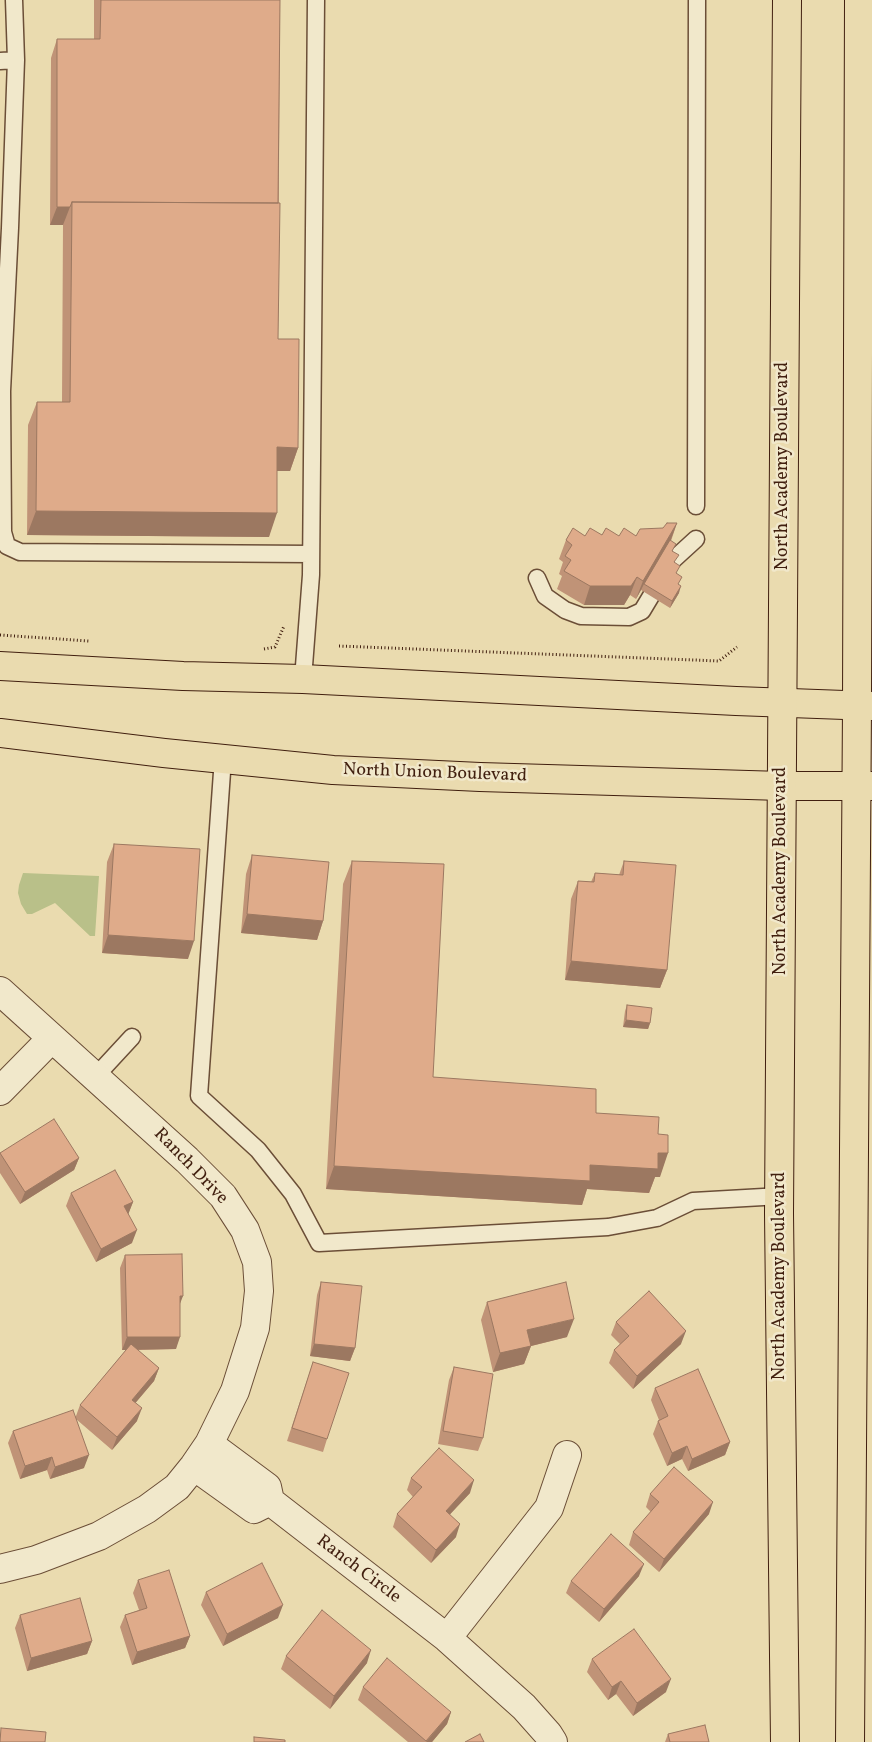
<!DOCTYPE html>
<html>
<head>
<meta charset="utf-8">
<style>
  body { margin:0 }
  canvas { display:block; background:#eadbaf }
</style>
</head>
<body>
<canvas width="872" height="1742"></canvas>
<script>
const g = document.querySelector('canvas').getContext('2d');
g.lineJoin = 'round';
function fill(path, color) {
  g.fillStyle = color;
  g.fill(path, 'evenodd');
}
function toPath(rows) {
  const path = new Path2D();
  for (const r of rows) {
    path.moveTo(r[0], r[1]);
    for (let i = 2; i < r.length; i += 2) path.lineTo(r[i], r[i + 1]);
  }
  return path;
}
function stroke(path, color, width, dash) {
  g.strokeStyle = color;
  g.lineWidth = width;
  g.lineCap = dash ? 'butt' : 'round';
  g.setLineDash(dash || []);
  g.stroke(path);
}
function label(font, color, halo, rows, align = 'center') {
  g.font = font + ' Vollkorn,serif';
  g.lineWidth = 5;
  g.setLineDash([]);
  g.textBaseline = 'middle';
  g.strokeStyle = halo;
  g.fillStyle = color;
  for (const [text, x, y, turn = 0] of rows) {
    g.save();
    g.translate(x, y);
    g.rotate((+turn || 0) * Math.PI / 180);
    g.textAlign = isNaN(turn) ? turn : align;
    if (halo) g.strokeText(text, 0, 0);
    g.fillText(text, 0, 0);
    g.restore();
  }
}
fill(toPath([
  [23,873,99,876,95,936,90,936,55,903,32,914,27,914,21,904,18,893,19,885]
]), '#b9c089');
const lane = toPath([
  [14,0,16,60,10,228,2,391,3,532,7,546,20,552,311,554],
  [0,61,16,60],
  [696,506,697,0],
  [673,560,696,539],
  [537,578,545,596,565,610,581,616,629,617,642,611,651,596],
  [303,679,311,575,316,0],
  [223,758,199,1096,258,1150,293,1194,319,1243,608,1227,657,1218,693,1201,781,1196],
  [95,1077,132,1037]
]);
const street = toPath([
  [0,991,187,1160,223,1196,245,1230,257,1262,259,1291,255,1328,235,1391,209,1444,194,1466,177,1487,147,1509,99,1536,36,1560,0,1569],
  [0,1091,52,1038],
  [209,1444,267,1487,270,1501,447,1638,524,1707,548,1734,553,1742],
  [194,1466,254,1509,270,1501],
  [447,1638,549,1508,567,1455]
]);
const primary = toPath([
  [0,666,183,676,303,679,736,701,872,706],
  [0,733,164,753,333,770,480,777,782,786,872,786]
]);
const highway = toPath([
  [785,1742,779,1213,787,0],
  [850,1742,857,706,859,0]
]);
stroke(lane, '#6b4e37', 19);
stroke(street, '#6b4e37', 30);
stroke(primary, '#411f0f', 30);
stroke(highway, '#411f0f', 30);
stroke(toPath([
  [0,635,89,641],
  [339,646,719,661,737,647],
  [264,649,275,647,284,626]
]), '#411f0f', 3, [1, 2.5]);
stroke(lane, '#f1e8cb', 16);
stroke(street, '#f1e8cb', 28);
stroke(primary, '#eadbaf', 28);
stroke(highway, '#eadbaf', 28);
fill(toPath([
  [94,0,280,0,278,339,298,448,290,471,277,471,269,537,27,535,28,425,37,402,62,402,63,225,50,225,51,58,57,39,94,39],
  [677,523,671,541,675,563,679,593,670,608,641,590,636,599,630,595,624,605,584,605,557,589,562,576,559,574,563,562,559,559,566,540,585,536,636,536,663,528],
  [114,844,188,959,102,953,107,862],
  [252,855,323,921,317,940,241,933,246,874],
  [352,861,433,1077,596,1113,658,1134,660,1177,655,1177,649,1193,587,1189,582,1205,326,1189,343,884],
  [624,861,667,970,660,988,565,980,571,899,578,881,591,882,595,873,619,875],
  [627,1005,650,1023,648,1029,623,1027,625,1011],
  [0,1153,79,1158,74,1170,20,1204,0,1173],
  [71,1193,133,1202,128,1214,132,1243,96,1262,66,1206],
  [125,1255,180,1304,176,1349,137,1350,159,1368,154,1381,135,1403,137,1421,112,1450,76,1419,84,1468,50,1479,47,1470,20,1479,8,1443,13,1431,76,1416,80,1405,126,1350,122,1350,120,1268],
  [321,1282,355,1348,350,1361,310,1356,317,1295],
  [487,1302,567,1337,531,1346,524,1364,493,1372,481,1320],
  [616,1322,681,1344,633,1389,609,1363,614,1350,620,1344,611,1335],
  [313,1362,327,1439,323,1452,287,1441],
  [454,1367,483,1438,478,1451,438,1444,449,1380],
  [655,1388,730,1442,725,1455,688,1471,682,1459,667,1466,653,1434,658,1421,659,1420,651,1400],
  [411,1478,470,1493,450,1514,456,1537,431,1563,393,1527,397,1514,413,1497,407,1490],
  [650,1494,709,1514,659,1572,629,1545,633,1532,651,1512,646,1507],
  [639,1576,599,1622,566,1593,571,1581],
  [138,1580,190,1636,185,1648,132,1665,120,1627,125,1615,139,1610,133,1593],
  [206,1592,278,1618,223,1646,201,1605],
  [20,1615,92,1641,87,1654,27,1671,15,1628],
  [286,1656,367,1663,330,1709,281,1669],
  [592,1659,666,1692,633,1716,616,1694,608,1700,587,1672],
  [363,1687,451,1712,447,1724,432,1742,408,1742,358,1700],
  [668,1734,709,1742,665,1742]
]), '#c09377');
fill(toPath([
  [57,207,70,207,63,225,50,225],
  [277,447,298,448,290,471,269,471],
  [36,511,277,513,269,537,27,535],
  [677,523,670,542,644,584,641,590,636,599,643,581],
  [637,577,630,595,624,605,584,605,590,586],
  [681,586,679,593,670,608,672,601],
  [247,914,323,921,317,940,241,933],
  [108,935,194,941,188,959,102,953],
  [571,961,667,970,660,988,565,980],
  [626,1020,650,1023,648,1029,623,1027],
  [658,1153,668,1153,660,1177,655,1177,649,1193,587,1189,582,1205,326,1189,334,1166,590,1165],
  [79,1158,74,1170,20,1204,25,1192],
  [133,1202,128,1215,124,1206],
  [137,1230,132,1243,96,1262,101,1249],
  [180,1296,183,1296,178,1309],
  [574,1319,567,1337,531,1346,524,1364,493,1372,500,1353,527,1330],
  [686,1331,681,1344,633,1389,637,1376],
  [127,1337,180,1337,176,1349,122,1350],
  [314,1344,355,1348,350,1361,310,1356],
  [159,1368,154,1381,127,1413,132,1400],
  [142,1408,137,1421,112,1450,117,1437],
  [730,1442,725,1455,688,1471,692,1459],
  [687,1446,682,1459,667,1466,672,1453],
  [89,1455,84,1468,50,1479,55,1467],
  [52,1457,47,1470,20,1479,25,1466],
  [474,1480,470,1493,441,1524,446,1511],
  [713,1502,709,1514,659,1572,664,1559],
  [460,1524,456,1537,431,1563,436,1550],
  [644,1564,639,1576,599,1622,604,1609],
  [283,1605,278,1618,223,1646,227,1634],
  [190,1636,185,1648,132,1665,137,1652],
  [92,1641,87,1654,27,1671,31,1658],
  [371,1650,367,1663,330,1709,334,1696],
  [671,1679,666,1692,633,1716,637,1703],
  [621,1681,616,1694,608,1700,612,1687],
  [451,1712,447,1724,432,1742,426,1742]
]), '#9c7861');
const building = toPath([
  [101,0,280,0,278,203,72,202,70,207,57,207,57,39,100,39,101,0],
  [72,202,280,203,278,339,299,339,298,448,277,447,277,513,36,511,37,402,70,402,72,202],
  [667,523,677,523,643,581,637,577,631,586,590,586,564,571,571,560,565,556,572,545,566,540,573,528,585,536,590,528,602,535,606,528,619,536,624,528,636,536,640,529,663,528,667,523],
  [670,540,676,544,672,551,679,555,674,562,680,566,676,573,682,577,678,584,681,586,672,601,644,584,670,540],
  [114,844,200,849,194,941,108,935,114,844],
  [252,855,329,862,323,921,247,914,252,855],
  [352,861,444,864,433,1077,596,1089,596,1113,659,1117,658,1134,668,1135,668,1153,658,1153,658,1169,590,1165,590,1181,334,1166,352,861],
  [624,861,676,865,667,970,571,961,578,881,594,882,595,873,623,875,624,861],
  [627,1005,652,1008,650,1023,626,1020,627,1005],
  [54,1119,79,1158,25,1192,0,1153,54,1119],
  [115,1170,133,1202,124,1206,137,1230,101,1249,71,1193,115,1170],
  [182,1254,183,1296,180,1296,180,1337,127,1337,125,1255,182,1254],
  [321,1282,362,1286,355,1348,314,1344,321,1282],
  [566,1282,574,1319,527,1330,531,1346,500,1353,487,1302,566,1282],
  [649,1291,686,1331,637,1376,614,1350,629,1336,616,1322,649,1291],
  [131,1344,159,1368,132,1400,142,1408,117,1437,80,1405,131,1344],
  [313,1362,349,1373,327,1439,292,1428,313,1362],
  [454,1367,493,1374,483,1438,443,1431,454,1367],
  [698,1369,730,1442,692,1459,687,1446,672,1453,658,1421,668,1416,655,1388,698,1369],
  [73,1410,89,1455,55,1467,52,1457,25,1466,13,1431,73,1410],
  [439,1448,474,1480,446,1511,460,1524,436,1550,397,1514,422,1487,411,1478,439,1448],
  [674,1467,713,1502,664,1559,633,1532,659,1502,650,1494,674,1467],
  [611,1534,644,1564,604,1609,571,1581,611,1534],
  [262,1563,283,1605,227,1634,206,1592,262,1563],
  [169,1570,190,1636,137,1652,125,1615,147,1608,138,1580,169,1570],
  [80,1598,92,1641,31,1658,20,1615,80,1598],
  [322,1610,371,1650,334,1696,286,1656,322,1610],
  [634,1629,671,1679,637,1703,621,1681,612,1687,592,1659,634,1629],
  [387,1658,451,1712,426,1741,363,1687,387,1658],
  [705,1725,709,1742,670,1742,668,1734,705,1725],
  [1,1728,46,1732,45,1742,0,1742,1,1728],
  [480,1734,484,1742,465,1742,480,1734],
  [254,1737,285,1740,285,1742,254,1742,254,1737]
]);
fill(building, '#dfab8a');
stroke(building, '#9c7861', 1);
label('18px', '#411f0f', '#f1e8cb', [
  ["North Academy Boulevard",784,466,-90],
  ["North Union Boulevard",435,774,2],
  ["North Academy Boulevard",782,871,-90],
  ["Ranch Drive",190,1167,46],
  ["North Academy Boulevard",781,1276,-90],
  ["Ranch Circle",358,1570,37]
]);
</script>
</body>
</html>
